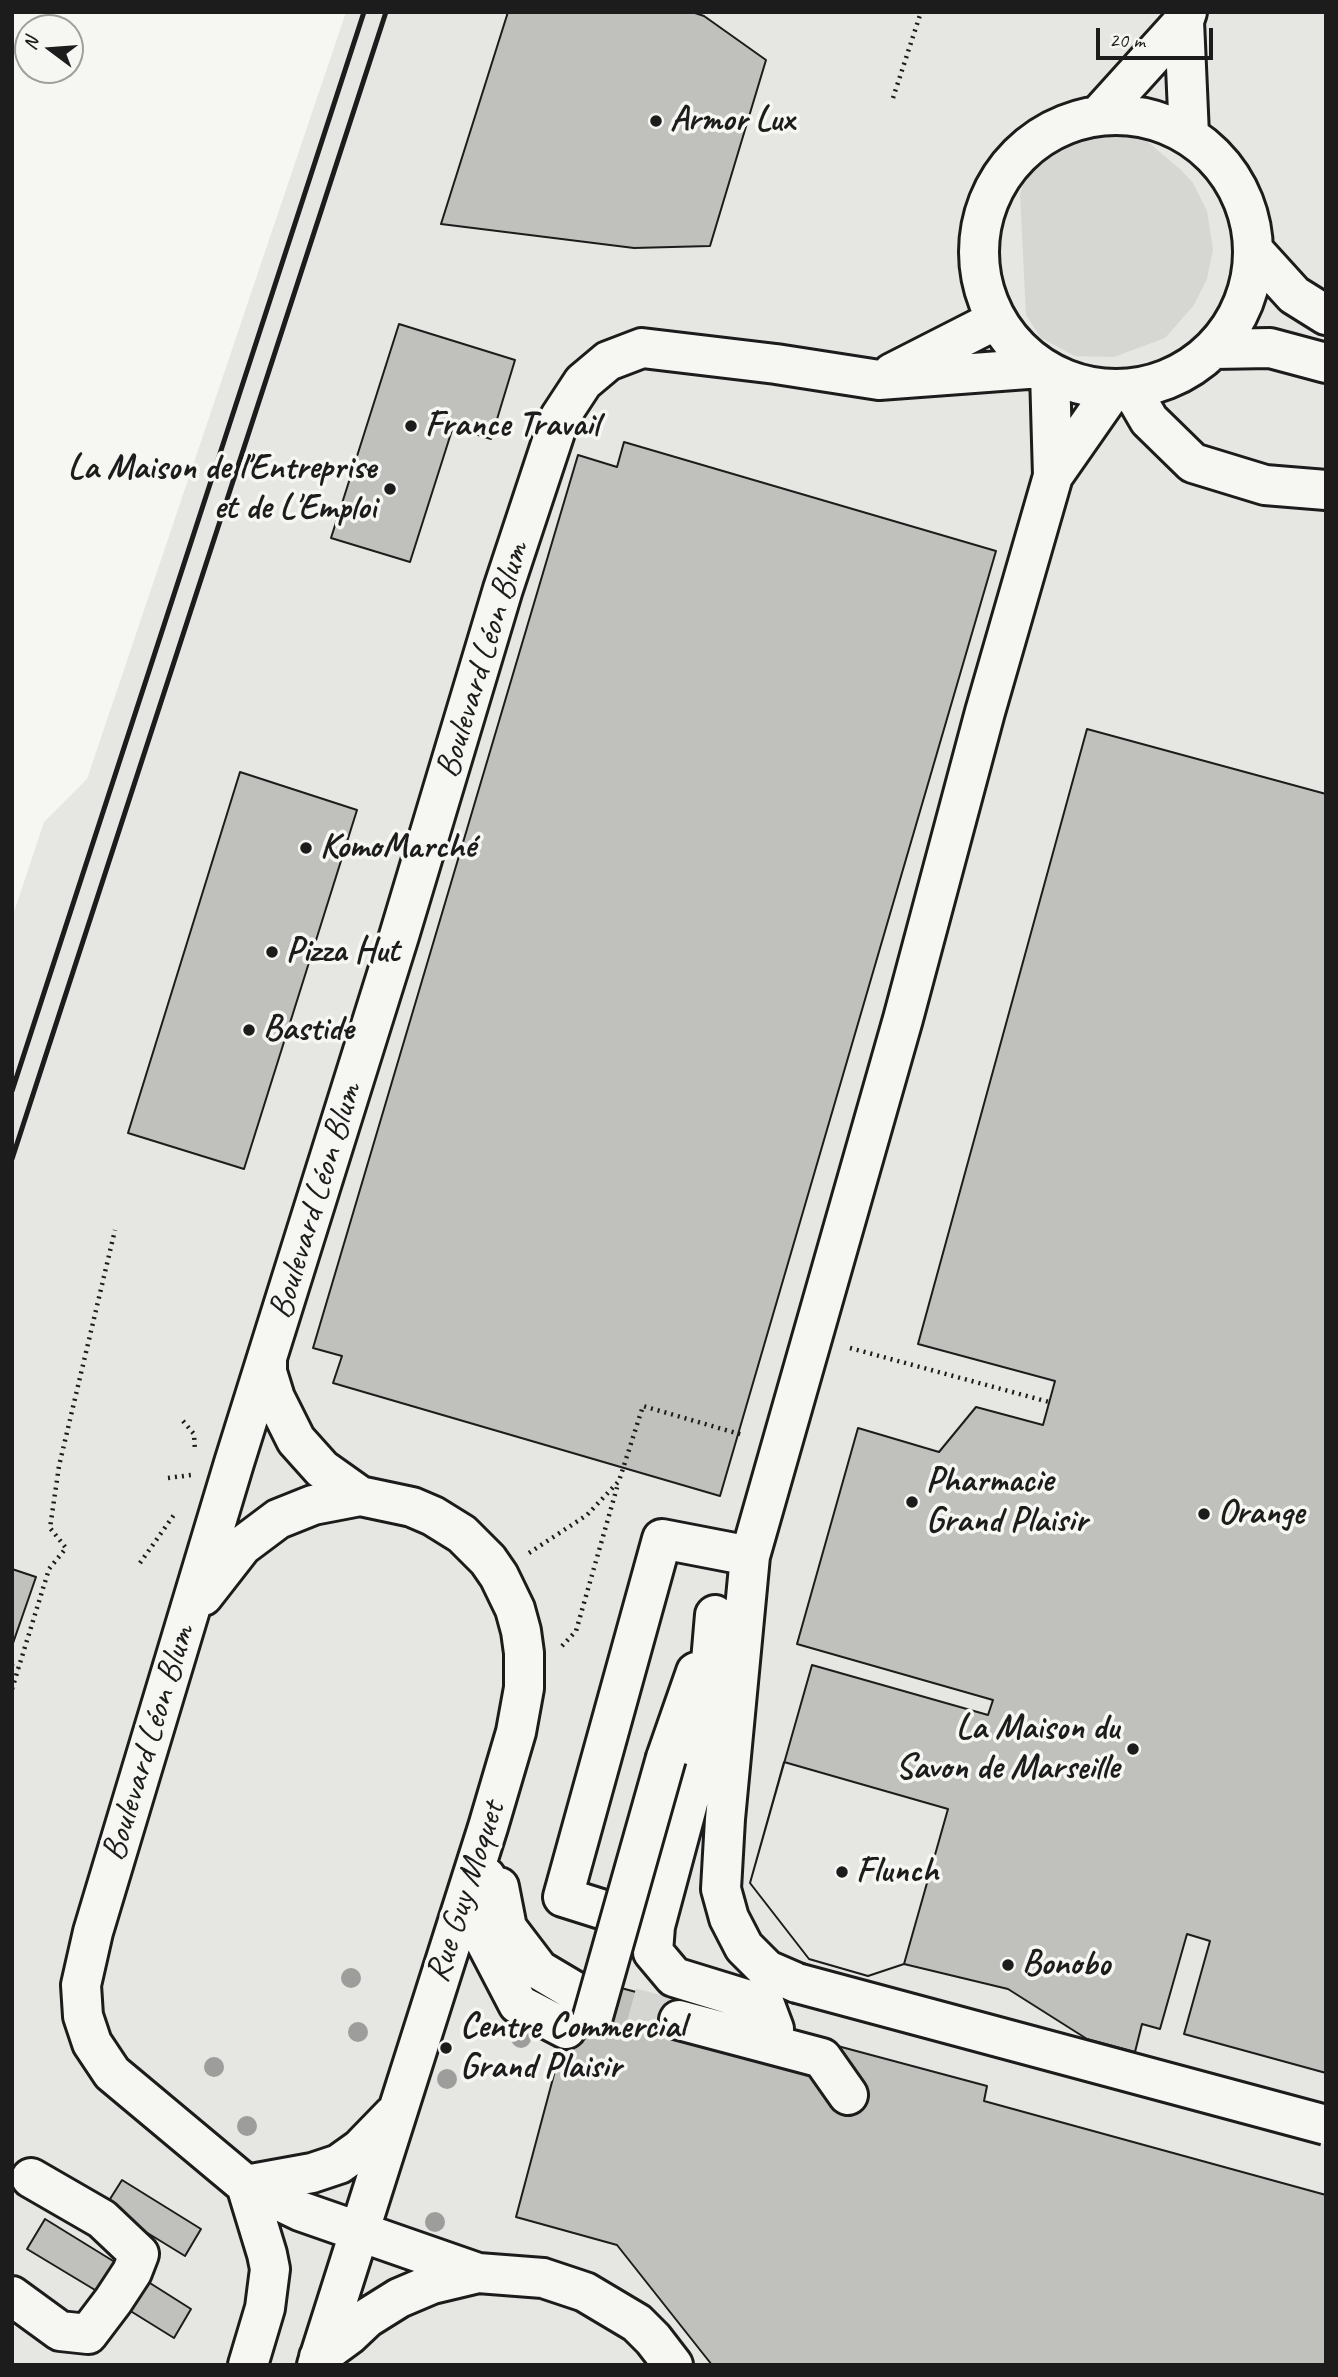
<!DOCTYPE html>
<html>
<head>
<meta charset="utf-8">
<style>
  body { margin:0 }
  #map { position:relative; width:1338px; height:2377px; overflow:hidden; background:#f6f6f2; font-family:Caveat,sans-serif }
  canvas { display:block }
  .frame { position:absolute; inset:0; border:14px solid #1c1c1c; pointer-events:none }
  .north { position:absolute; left:14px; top:14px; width:70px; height:70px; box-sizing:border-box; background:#f6f6f2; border:2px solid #9f9f9c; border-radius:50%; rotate:286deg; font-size:19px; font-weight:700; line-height:28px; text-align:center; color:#1c1c1c }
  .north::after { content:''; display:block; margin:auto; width:24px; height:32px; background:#1c1c1c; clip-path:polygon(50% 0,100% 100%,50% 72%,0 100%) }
  .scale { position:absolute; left:1096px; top:28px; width:117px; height:32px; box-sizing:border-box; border:4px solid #1c1c1c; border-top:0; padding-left:9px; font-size:21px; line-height:24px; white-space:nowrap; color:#1c1c1c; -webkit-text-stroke:5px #f6f6f2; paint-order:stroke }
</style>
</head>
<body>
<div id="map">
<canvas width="1338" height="2377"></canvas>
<div class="frame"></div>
<div class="north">N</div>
<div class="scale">20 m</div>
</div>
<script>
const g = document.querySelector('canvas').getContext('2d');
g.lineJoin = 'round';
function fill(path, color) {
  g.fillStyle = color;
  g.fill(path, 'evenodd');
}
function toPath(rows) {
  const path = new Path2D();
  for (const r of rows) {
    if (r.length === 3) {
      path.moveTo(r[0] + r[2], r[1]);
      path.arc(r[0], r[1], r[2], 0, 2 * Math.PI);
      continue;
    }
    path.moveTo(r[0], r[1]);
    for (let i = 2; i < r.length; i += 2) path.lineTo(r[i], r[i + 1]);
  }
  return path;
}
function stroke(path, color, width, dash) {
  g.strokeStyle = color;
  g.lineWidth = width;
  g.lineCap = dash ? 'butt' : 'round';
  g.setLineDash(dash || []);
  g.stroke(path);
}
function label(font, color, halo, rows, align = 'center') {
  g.font = font + ' Caveat,sans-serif';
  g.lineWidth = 7;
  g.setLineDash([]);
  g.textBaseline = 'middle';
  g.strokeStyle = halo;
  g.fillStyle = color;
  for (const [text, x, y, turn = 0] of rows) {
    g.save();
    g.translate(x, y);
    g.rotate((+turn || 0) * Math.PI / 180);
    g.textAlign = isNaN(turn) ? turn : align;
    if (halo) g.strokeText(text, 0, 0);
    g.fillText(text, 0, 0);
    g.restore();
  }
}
fill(toPath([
  [346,12,1326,12,1326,2365,12,2365,12,918,44,822,87,779]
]), '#e6e6e2');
fill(toPath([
  [1107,131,1148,142,1181,170,1193,183,1207,211,1213,249,1207,279,1194,305,1165,338,1114,357,1075,356,1041,338,1026,315,1020,194,1029,168,1063,140]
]), '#d6d6d2');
const building = toPath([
  [508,12,692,12,704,16,766,60,710,246,634,248,441,224,508,12],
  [399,324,515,360,491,439,453,427,410,562,331,538,399,324],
  [624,442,996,551,720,1496,333,1383,342,1356,313,1348,578,455,617,467,624,442],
  [1087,729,1326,794,1326,2073,1184,2034,1210,1941,1187,1934,1160,2029,1142,2024,1135,2052,1087,2039,1008,1989,904,1964,868,1976,809,1959,750,1883,812,1665,988,1715,993,1700,797,1644,858,1428,939,1452,976,1407,1043,1425,1055,1381,918,1344,1087,729],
  [240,772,357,810,244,1169,128,1133,240,772],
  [12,1569,36,1577,12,1646,12,1569],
  [784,1762,948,1809,904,1964,868,1976,809,1959,750,1883,784,1762],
  [580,1977,987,2086,984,2101,1326,2195,1326,2365,712,2365,617,2245,516,2217,580,1977],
  [122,2180,201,2229,185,2256,105,2207,122,2180],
  [45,2219,118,2264,100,2293,27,2249,45,2219],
  [142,2278,191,2309,174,2338,124,2307,142,2278]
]);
fill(building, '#c0c0bd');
stroke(building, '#1c1c1c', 2);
stroke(toPath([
  [576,1992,679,2020]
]), '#d5d5d2', 38, [38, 19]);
const minor = toPath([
  [1187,12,1184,21,1189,135],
  [1116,252,137],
  [1099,115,1184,21],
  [1254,251,1294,295,1326,315],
  [1214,349,1270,348,1326,363],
  [892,373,996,320],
  [1050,373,1053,476,1113,390],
  [1131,389,1149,420,1193,463,1265,485,1326,490],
  [267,1359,267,1372,275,1398,296,1440,322,1469,360,1496],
  [203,1596,242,1546,278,1519,313,1505,360,1496,412,1507,433,1516,462,1534,488,1560,499,1576,515,1609,521,1631,524,1653,524,1688,516,1732,488,1827,317,2365],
  [715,1615,704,1743,655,1926,653,1952,674,1977,765,2005,774,2029],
  [666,1758,696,1672],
  [486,1877,483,1937,518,2004,566,2029],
  [499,1887,507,1928,539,1970,576,1992],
  [655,1926,563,1897,662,1539,750,1556],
  [797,1983,767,1970,744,1947,729,1918,721,1889,725,1819,750,1556,903,1019,985,712,1053,476],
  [679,2020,822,2058,848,2095],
  [246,2185,267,2254,270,2269,265,2308,248,2365],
  [246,2185,312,2173,339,2164,360,2149,393,2115],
  [478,2273,300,2211,246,2185,112,2073,92,2043,83,2016,81,1985,93,1932,234,1463,399,936,503,589,560,417,583,382,608,361,642,348,776,364,879,380,1041,368],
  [12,2296,60,2331,88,2334,113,2301,132,2272,139,2254,102,2219,31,2178],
  [319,2357,349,2335,367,2318,399,2298,432,2284,478,2273,543,2278,585,2292,637,2323,653,2339,673,2365]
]);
stroke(minor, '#1c1c1c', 44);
stroke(toPath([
  [893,98,921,12],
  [850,1348,1049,1402],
  [183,1421,194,1434,195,1451],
  [168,1478,191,1475],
  [529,1553,587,1515,619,1481,643,1406,743,1435],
  [140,1563,176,1512],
  [562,1646,576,1631,618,1484],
  [12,1666,19,1668],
  [12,1689,49,1569,66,1548,50,1528,59,1466,115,1230]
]), '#1c1c1c', 4.5, [2, 5]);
stroke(minor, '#f6f6f2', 38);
stroke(toPath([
  [12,1091,364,12],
  [12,1159,386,12]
]), '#1c1c1c', 5);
const minorBridge = toPath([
  [797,1983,1326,2125],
  [592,2020,666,1758]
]);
stroke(minorBridge, '#1c1c1c', 44, []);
stroke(minorBridge, '#f6f6f2', 38);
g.fillStyle = '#9d9d9b';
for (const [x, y] of [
  [351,1978],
  [358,2032],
  [521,2038],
  [214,2067],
  [447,2079],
  [247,2126],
  [435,2222]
]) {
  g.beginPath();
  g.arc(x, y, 10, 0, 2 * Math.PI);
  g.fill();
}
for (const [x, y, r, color] of [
  [656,121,7,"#1c1c1c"],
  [411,426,7,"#1c1c1c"],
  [390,489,7,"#1c1c1c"],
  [306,848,7,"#1c1c1c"],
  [272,952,7,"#1c1c1c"],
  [249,1030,7,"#1c1c1c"],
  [912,1502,7,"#1c1c1c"],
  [1204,1514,7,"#1c1c1c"],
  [1133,1749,7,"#1c1c1c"],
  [842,1872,7,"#1c1c1c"],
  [1008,1965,7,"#1c1c1c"],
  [446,2048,7,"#1c1c1c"]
]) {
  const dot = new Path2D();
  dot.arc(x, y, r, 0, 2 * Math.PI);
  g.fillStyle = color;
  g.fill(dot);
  stroke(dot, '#f6f6f2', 2.5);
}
label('bold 35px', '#1c1c1c', '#f6f6f2', [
  ["Armor Lux",670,121],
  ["France Travail",425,426],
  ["La Maison de l'Entreprise",376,469,"right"],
  ["et de L'Emploi",376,509,"right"],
  ["KomoMarché",320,848],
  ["Pizza Hut",286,952],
  ["Bastide",263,1030],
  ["Pharmacie",926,1482],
  ["Grand Plaisir",926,1522],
  ["Orange",1218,1514],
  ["La Maison du",1119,1729,"right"],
  ["Savon de Marseille",1119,1769,"right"],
  ["Flunch",856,1872],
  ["Bonobo",1022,1965],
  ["Centre Commercial",460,2028],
  ["Grand Plaisir",460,2068]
], 'left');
label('35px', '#1c1c1c', '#f6f6f2', [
  ["Boulevard Léon Blum",483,660,-73],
  ["Boulevard Léon Blum",316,1201,-73],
  ["Boulevard Léon Blum",149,1743,-73],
  ["Rue Guy Moquet",466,1892,-72]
]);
</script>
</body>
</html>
